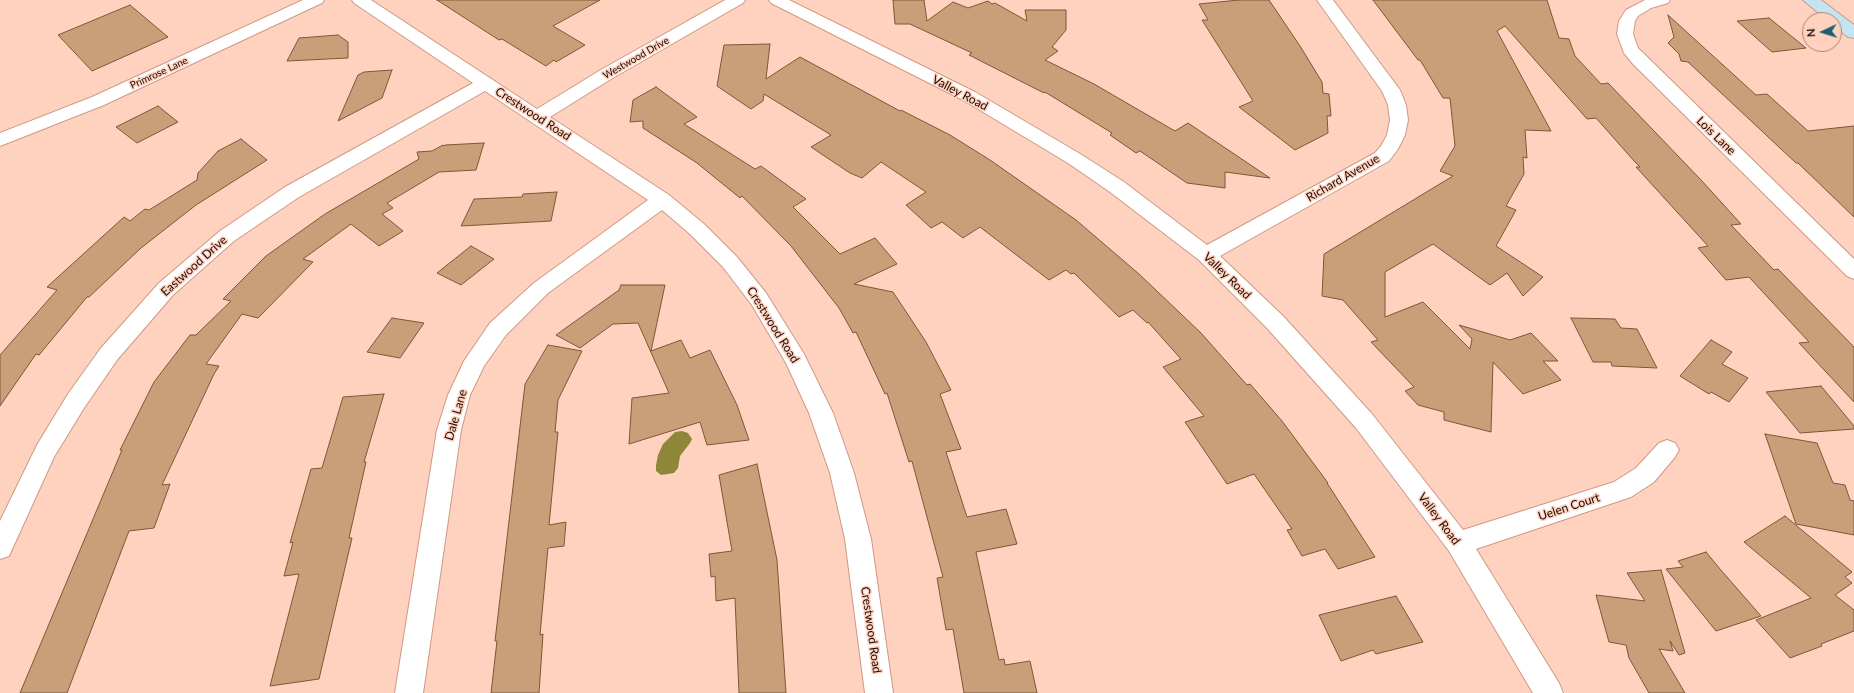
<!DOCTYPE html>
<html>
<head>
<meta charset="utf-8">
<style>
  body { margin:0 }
  #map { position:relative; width:1854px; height:693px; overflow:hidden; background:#ffd2c0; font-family:Lato,sans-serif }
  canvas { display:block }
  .north { position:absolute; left:1802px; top:12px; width:40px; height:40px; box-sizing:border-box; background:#ffd2c0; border:1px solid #a58275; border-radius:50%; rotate:266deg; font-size:11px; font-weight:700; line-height:16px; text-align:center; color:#1d0a04 }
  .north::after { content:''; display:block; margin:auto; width:14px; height:18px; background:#1d5e73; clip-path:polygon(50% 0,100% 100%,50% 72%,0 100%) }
</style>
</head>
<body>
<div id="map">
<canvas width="1854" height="693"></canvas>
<div class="north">N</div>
</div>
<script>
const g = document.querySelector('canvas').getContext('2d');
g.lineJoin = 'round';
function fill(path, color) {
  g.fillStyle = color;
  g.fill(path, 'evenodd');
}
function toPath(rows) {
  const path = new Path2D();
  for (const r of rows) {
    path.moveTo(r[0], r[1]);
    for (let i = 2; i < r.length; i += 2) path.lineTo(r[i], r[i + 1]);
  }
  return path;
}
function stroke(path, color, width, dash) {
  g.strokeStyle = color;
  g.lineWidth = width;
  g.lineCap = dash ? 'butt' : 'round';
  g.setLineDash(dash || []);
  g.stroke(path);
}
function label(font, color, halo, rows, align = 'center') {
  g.font = font + ' Lato,sans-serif';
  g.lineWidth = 3;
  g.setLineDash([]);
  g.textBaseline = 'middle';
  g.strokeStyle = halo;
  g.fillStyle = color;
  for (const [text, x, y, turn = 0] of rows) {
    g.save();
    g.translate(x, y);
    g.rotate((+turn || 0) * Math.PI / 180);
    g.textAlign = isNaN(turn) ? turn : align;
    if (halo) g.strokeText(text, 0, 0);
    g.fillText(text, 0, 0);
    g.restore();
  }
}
fill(toPath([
  [682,431,688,433,692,439,690,443,680,456,678,468,674,473,661,475,656,471,656,465,658,455,663,444,675,432]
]), '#8f863a');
const building = toPath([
  [437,0,600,0,553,26,585,45,556,62,554,60,546,66,502,39,499,40,437,0],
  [893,0,924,0,927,21,953,2,968,8,988,1,992,4,995,3,1027,21,1025,10,1066,10,1066,30,1052,47,1058,51,1045,60,1094,84,1175,131,1188,123,1270,178,1225,172,1225,188,1187,183,1140,151,1136,153,1110,135,1112,133,1045,92,1044,93,969,55,972,53,910,24,895,24,893,0],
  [1239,0,1269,0,1300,46,1322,82,1323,93,1329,94,1331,116,1327,116,1328,133,1295,150,1239,107,1253,101,1202,20,1208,20,1199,4,1239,0],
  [1373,0,1547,0,1559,38,1569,39,1575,56,1601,84,1608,83,1702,181,1741,224,1731,225,1774,270,1778,269,1854,347,1854,402,1799,343,1809,342,1749,277,1726,280,1698,248,1708,246,1636,167,1640,167,1635,162,1596,118,1587,119,1505,26,1497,31,1551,131,1525,130,1527,158,1523,157,1524,174,1506,206,1516,210,1496,246,1543,277,1523,296,1507,273,1490,285,1433,244,1385,272,1385,317,1423,302,1470,349,1472,339,1459,325,1510,340,1531,333,1558,361,1543,361,1561,380,1523,394,1493,362,1491,432,1444,420,1444,412,1418,405,1405,391,1414,387,1371,342,1378,340,1343,300,1322,296,1324,254,1453,176,1440,171,1455,146,1450,98,1443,98,1420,60,1418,60,1373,0],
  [130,5,168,37,92,71,58,35,130,5],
  [1668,15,1756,95,1767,94,1808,131,1854,126,1854,217,1798,163,1796,163,1688,62,1681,61,1679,54,1668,43,1674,37,1668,15],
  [1769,18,1806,48,1772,52,1737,21,1769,18],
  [338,35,348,42,348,58,287,61,299,38,338,35],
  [770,44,766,79,800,57,900,111,901,110,950,135,990,160,1076,220,1139,274,1201,333,1247,385,1250,384,1282,421,1328,483,1327,483,1375,557,1338,569,1325,549,1302,556,1287,530,1292,529,1254,474,1227,484,1185,422,1204,416,1163,367,1181,359,1148,322,1147,323,1133,310,1119,317,1074,273,1071,274,1066,270,1049,280,980,227,963,238,942,222,931,228,906,205,926,192,881,162,862,178,850,173,811,147,831,135,764,94,763,101,751,109,717,86,724,45,770,44],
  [392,70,382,98,338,121,358,75,364,72,392,70],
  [656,87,697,117,684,124,755,169,761,166,806,199,793,207,840,254,875,238,897,264,854,284,893,292,926,342,951,390,940,394,961,449,946,452,967,517,1006,509,1017,544,976,552,999,660,1004,659,1005,665,1030,661,1037,693,964,693,953,629,946,630,937,578,943,577,912,461,909,462,887,393,885,394,856,332,853,333,839,308,791,246,742,196,740,198,697,163,643,128,643,121,630,122,633,100,656,87],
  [158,106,178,122,137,143,116,127,158,106],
  [241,139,267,160,196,205,141,248,89,297,87,297,39,355,36,354,0,406,0,355,57,290,47,287,124,217,130,221,145,209,149,210,197,180,198,173,218,151,241,139],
  [484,143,476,170,439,172,387,203,393,208,382,214,403,231,379,246,351,224,303,259,313,262,258,318,242,314,206,364,219,366,214,374,162,485,170,484,154,528,129,531,67,693,20,693,122,450,120,450,154,382,190,335,196,335,231,301,223,299,266,256,325,214,419,159,417,152,432,151,443,145,444,146,445,145,484,143],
  [557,192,551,221,461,226,474,199,522,197,523,194,557,192],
  [471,246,494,259,461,285,437,273,471,246],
  [621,285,665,285,651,351,681,340,690,358,710,350,737,405,749,440,707,445,700,422,629,444,632,398,669,393,638,323,613,324,580,348,556,335,619,290,621,285],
  [392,318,424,323,400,358,367,352,392,318],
  [1571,318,1615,319,1621,328,1637,329,1657,368,1612,366,1611,362,1593,362,1571,318],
  [1711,340,1732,352,1722,364,1748,378,1729,402,1711,392,1709,394,1680,376,1711,340],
  [548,345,582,351,558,400,555,432,558,432,549,525,566,522,564,546,548,548,540,635,543,634,539,693,491,693,497,641,495,641,525,384,548,345],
  [1821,386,1854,426,1854,429,1800,433,1766,392,1821,386],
  [384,394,364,462,366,462,349,538,352,538,319,679,270,686,299,574,284,576,293,542,290,543,311,469,322,468,343,397,384,394],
  [1765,434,1817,443,1833,483,1845,485,1850,500,1854,501,1854,535,1796,524,1765,434],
  [757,464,777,560,786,693,739,693,735,598,716,601,715,576,711,577,709,554,732,551,719,475,757,464],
  [1785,516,1852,572,1845,577,1852,583,1835,595,1854,610,1854,631,1821,644,1822,646,1790,658,1756,620,1811,598,1744,542,1785,516],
  [1706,552,1720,569,1761,616,1716,631,1666,569,1683,567,1678,561,1706,552],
  [1661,570,1685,653,1679,655,1670,641,1673,651,1659,649,1685,693,1649,693,1629,658,1626,645,1609,642,1596,595,1645,601,1627,573,1661,570],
  [1396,596,1423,642,1376,654,1373,650,1341,661,1319,615,1396,596]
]);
fill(building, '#c99f7a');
stroke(building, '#7d5734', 1);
const street = toPath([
  [303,0,324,0,322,3,104,105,0,146,0,133,92,97,303,0],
  [352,0,371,0,537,109,599,71,725,0,745,0,743,3,611,79,550,117,669,195,704,224,737,257,766,293,804,354,833,413,854,473,871,539,893,693,865,693,845,539,830,473,809,413,786,363,752,305,723,267,690,234,662,210,548,293,506,335,484,366,470,395,461,430,423,693,395,693,437,430,448,395,464,361,490,323,534,283,648,200,485,91,299,197,234,241,173,295,117,360,84,408,54,457,9,556,0,559,0,521,37,445,68,394,101,348,159,283,220,231,285,187,473,83,354,3,352,0],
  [769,0,789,0,975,92,1082,155,1124,182,1207,245,1375,153,1381,146,1387,135,1390,120,1388,105,1382,91,1317,0,1333,0,1400,90,1406,105,1408,120,1405,135,1398,149,1389,161,1220,256,1283,316,1372,414,1463,530,1614,482,1636,468,1659,443,1667,440,1675,443,1679,450,1675,457,1654,482,1631,497,1476,549,1559,683,1563,693,1533,693,1449,551,1356,428,1267,328,1199,260,1110,192,1068,163,963,100,771,3,769,0],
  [1645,0,1670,0,1668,3,1651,8,1638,16,1635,21,1633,34,1638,48,1854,259,1854,279,1847,276,1633,64,1624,53,1617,34,1619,21,1626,10,1645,0]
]);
const secondary = toPath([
  [1803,0,1821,0,1854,25,1854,38,1848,37,1834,26,1834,20,1827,20,1803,0]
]);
stroke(street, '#ce9983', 2);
stroke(secondary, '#ce9983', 2);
fill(street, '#fff');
fill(secondary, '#c4e5ef');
label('10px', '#1d0a04', '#ffd2c0', [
  ["Westwood Drive",636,58,-30],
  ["Primrose Lane",159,73,-25]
]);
label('12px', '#1d0a04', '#ffd2c0', [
  ["Valley Road",960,93,28],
  ["Crestwood Road",533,114,33],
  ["Lois Lane",1716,136,44],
  ["Richard Avenue",1343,178,-30],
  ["Eastwood Drive",194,266,-42],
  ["Valley Road",1227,276,44],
  ["Crestwood Road",773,325,58],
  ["Dale Lane",456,415,-74],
  ["Uelen Court",1569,507,-18],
  ["Valley Road",1439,519,53],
  ["Crestwood Road",871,630,82]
]);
</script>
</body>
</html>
